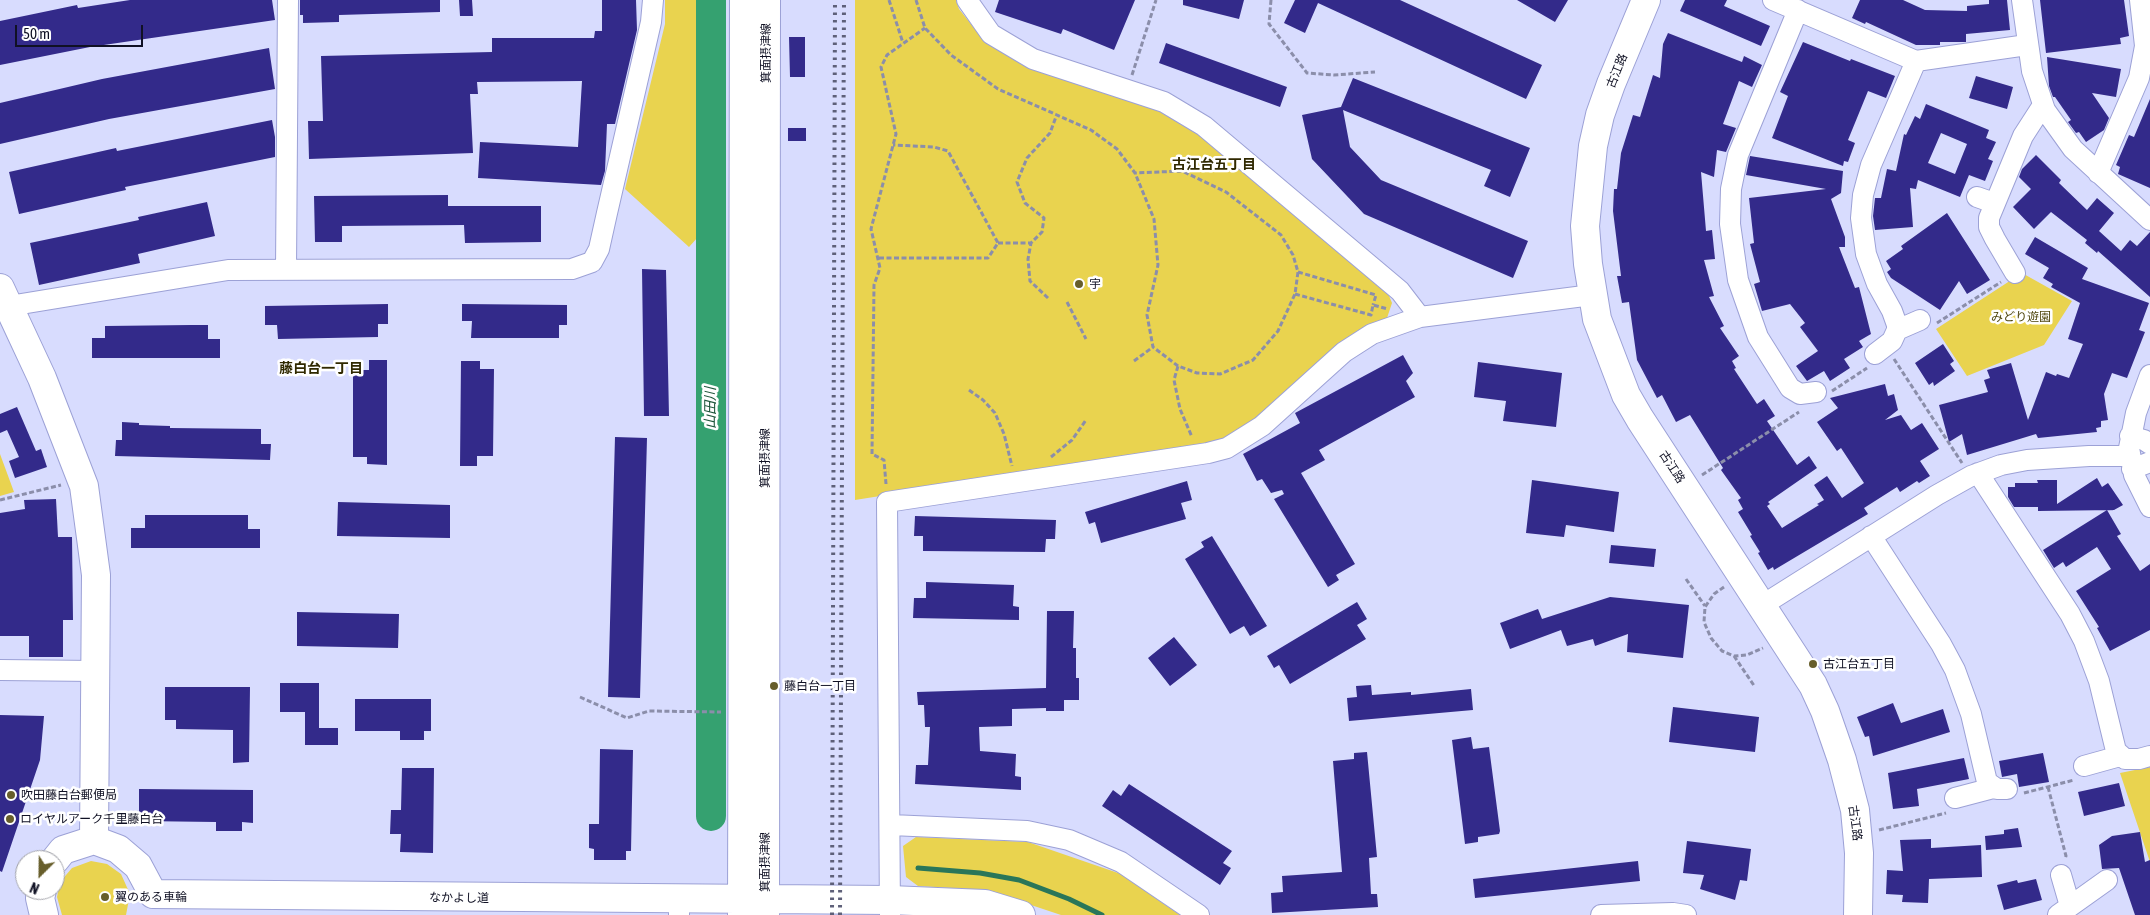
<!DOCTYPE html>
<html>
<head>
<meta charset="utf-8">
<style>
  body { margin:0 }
  #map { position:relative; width:2150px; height:915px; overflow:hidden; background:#d8dcfe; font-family:"Asap Condensed",sans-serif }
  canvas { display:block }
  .north { position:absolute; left:15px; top:850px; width:50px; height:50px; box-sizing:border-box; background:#fff; border:1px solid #9fa0a7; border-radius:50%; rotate:203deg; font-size:14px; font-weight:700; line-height:20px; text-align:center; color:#101124 }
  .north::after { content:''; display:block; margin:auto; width:18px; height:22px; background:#675e2b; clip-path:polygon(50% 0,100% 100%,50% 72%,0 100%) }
  .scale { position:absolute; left:15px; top:25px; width:128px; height:22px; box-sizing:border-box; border:2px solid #101124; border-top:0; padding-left:6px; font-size:15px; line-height:18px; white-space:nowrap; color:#101124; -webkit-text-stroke:4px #fff; paint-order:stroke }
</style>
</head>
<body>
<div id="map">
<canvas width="2150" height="915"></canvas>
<div class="north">N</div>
<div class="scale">50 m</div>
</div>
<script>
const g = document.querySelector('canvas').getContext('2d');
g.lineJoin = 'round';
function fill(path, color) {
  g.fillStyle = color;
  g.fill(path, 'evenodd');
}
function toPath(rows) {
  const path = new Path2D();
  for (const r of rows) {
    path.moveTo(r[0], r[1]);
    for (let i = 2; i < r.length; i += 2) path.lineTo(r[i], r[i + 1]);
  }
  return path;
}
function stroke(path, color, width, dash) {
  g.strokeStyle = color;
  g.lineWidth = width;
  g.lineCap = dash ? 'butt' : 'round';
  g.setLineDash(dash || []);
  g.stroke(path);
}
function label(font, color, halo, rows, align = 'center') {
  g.font = font + ' "Asap Condensed","Noto Sans JP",sans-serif';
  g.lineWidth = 5;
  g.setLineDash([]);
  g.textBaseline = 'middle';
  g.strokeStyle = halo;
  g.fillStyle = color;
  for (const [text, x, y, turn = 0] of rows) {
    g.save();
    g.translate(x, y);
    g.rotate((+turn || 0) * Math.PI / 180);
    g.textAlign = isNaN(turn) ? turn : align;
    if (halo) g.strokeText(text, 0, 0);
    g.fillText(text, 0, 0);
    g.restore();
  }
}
fill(toPath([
  [665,0,699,0,698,237,689,247,625,189,665,24],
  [855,0,956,0,959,9,986,43,1029,68,1160,109,1200,133,1385,286,1392,303,1387,318,1366,329,1257,420,1228,438,1207,444,855,500],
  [2022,273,2072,301,2044,345,1967,376,1936,329],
  [0,454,14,492,0,496],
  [2150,767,2150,862,2120,773],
  [916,837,1028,842,1121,874,1180,915,1061,915,986,890,918,886,906,877,903,846],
  [91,861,107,864,121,874,130,894,126,915,62,915,57,897,60,882,72,868]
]), '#e9d34f');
stroke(toPath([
  [918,868,980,873,1019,880,1069,899,1102,915]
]), '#2a7659', 5);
stroke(toPath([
  [711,0,711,816]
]), '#35a170', 30);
fill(toPath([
  [130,0,272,0,275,20,90,47,0,65,0,21,77,5,78,8],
  [300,0,440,0,440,12,339,15,339,22,303,23,303,15,300,15],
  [459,0,472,0,473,16,460,16],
  [602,0,636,0,637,30,615,124,607,124,605,171,601,185,478,178,480,142,578,147,582,81,477,82,478,94,470,94,473,153,309,159,308,121,323,121,321,56,492,52,492,38,594,38,595,31,602,31],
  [999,0,1135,0,1114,50,1063,29,1061,34,995,12],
  [1183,0,1244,0,1239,19,1183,5],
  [1295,0,1400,0,1542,65,1526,99,1318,3,1305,33,1284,23],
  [1517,0,1568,0,1555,22],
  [1685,0,1727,0,1724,6,1770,26,1761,46,1680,11],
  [1860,0,1903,0,1925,10,1967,11,1967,6,1989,4,1989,0,2007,0,2010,30,1966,34,1966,42,1940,42,1940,45,1916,45,1866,22,1865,24,1852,18],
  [2040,0,2124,0,2129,36,2120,38,2121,44,2046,53],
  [1668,33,1742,62,1744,56,1762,65,1752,87,1739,81,1723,124,1736,128,1726,152,1717,150,1714,177,1701,172,1706,231,1712,230,1715,259,1704,260,1714,296,1709,297,1724,326,1720,328,1739,356,1732,361,1736,368,1734,369,1757,404,1764,399,1775,416,1767,421,1797,465,1809,456,1817,468,1768,502,1770,504,1767,506,1782,528,1819,505,1817,504,1824,500,1814,485,1827,476,1842,498,1864,483,1841,448,1837,451,1817,422,1838,408,1830,398,1885,384,1888,396,1894,394,1898,410,1885,420,1901,415,1911,430,1922,423,1939,449,1920,461,1930,476,1919,483,1917,481,1900,492,1897,487,1864,508,1868,514,1774,570,1773,567,1768,570,1758,553,1760,552,1750,536,1752,535,1738,512,1743,509,1738,500,1741,498,1721,470,1723,468,1690,415,1676,422,1662,395,1657,398,1637,360,1629,302,1622,303,1617,276,1621,276,1613,211,1614,189,1617,189,1621,153,1633,115,1640,117,1653,75,1660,78,1663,44],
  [789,37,805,37,805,77,790,77],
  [1803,42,1850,61,1851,59,1895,76,1886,98,1868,91,1848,140,1855,143,1848,162,1844,161,1843,166,1772,138,1788,96,1780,92],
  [1166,43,1287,87,1280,107,1159,63],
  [269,48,275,89,109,119,0,144,0,103,102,79],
  [2047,57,2121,69,2116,97,2092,93,2109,118,2104,130,2086,142,2079,132,2076,133,2068,122,2071,120,2055,97,2053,97,2049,86],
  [1976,76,2013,87,2007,109,1969,98],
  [1353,78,1530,148,1510,197,1484,186,1491,170,1343,110,1350,147,1381,180,1528,241,1513,278,1364,214,1312,159,1302,115,1341,107],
  [2150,99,2150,188,2118,174,2120,167,2116,165,2129,135,2134,137],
  [1926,104,1989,130,1986,138,1996,142,1988,159,1993,161,1985,181,1969,175,1960,197,1918,180,1916,189,1910,188,1913,227,1875,230,1873,216,1875,198,1881,198,1887,169,1896,171,1904,134,1906,135,1915,116,1920,119],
  [1941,133,1967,144,1955,174,1928,163],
  [272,120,275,137,275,157,125,187,126,190,19,214,9,172,116,148,117,151],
  [788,128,806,128,806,141,788,141],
  [2036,155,2061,180,2059,183,2087,210,2097,198,2114,213,2099,231,2121,251,2130,240,2137,246,2150,232,2150,297,2098,251,2097,253,2085,243,2087,240,2051,212,2034,229,2013,207,2031,189,2019,177,2022,169],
  [1750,156,1843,171,1841,193,1831,199,1845,237,1845,247,1839,247,1855,288,1859,287,1871,334,1859,341,1863,347,1844,359,1850,368,1830,381,1824,371,1807,381,1796,366,1818,351,1800,327,1805,323,1790,304,1762,311,1754,284,1760,282,1750,244,1754,243,1749,198,1826,189,1746,175],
  [448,195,448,206,541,206,541,242,465,243,464,225,342,226,342,242,315,242,314,196],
  [207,202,215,236,138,254,140,263,39,285,30,243,139,220,138,217],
  [1947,213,1990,280,1967,294,1959,281,1940,310,1891,278,1887,272,1891,269,1886,261,1903,249,1901,246],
  [2035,237,2088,268,2082,279,2149,303,2139,330,2145,332,2127,378,2112,373,2104,394,2108,420,2101,421,2101,427,2096,428,2097,432,2038,438,2036,434,1967,455,1962,434,1949,442,1939,405,1988,392,1984,380,1990,378,1987,370,2011,363,2028,420,2046,372,2056,376,2057,374,2069,378,2083,344,2068,339,2080,303,2051,287,2053,284,2043,278,2049,268,2025,254],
  [642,269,666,270,669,416,644,416],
  [388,304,388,324,378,324,378,337,278,339,277,325,265,325,265,306],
  [462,304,567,305,567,325,559,325,559,338,471,338,472,321,462,321],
  [191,325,208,325,208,339,220,339,220,358,92,358,92,338,105,338,105,326],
  [1943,344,1954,361,1950,364,1955,371,1934,386,1933,382,1929,385,1915,363],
  [1403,355,1413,373,1406,381,1415,397,1319,450,1325,460,1301,473,1355,564,1336,575,1339,580,1328,587,1274,499,1284,494,1282,490,1271,493,1262,479,1257,481,1243,454,1300,423,1295,413],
  [369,360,387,360,387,465,367,464,367,457,353,457,353,370,369,370],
  [461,361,480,361,480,369,494,369,493,456,477,456,477,466,460,466],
  [1478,362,1562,373,1556,427,1503,421,1506,401,1474,397],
  [17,407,36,451,41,449,47,467,15,478,9,461,19,457,7,430,0,433,0,414],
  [122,422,139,423,139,425,170,426,170,428,261,429,261,444,271,444,270,460,115,456,116,440,122,440],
  [615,437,647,438,640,698,608,697],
  [2097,478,2102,487,2108,483,2123,505,2114,510,2038,511,2038,507,2014,507,2008,497,2008,487,2015,487,2015,483,2038,483,2037,480,2057,480,2057,504],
  [1532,480,1619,492,1614,532,1566,525,1564,537,1526,533],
  [1187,481,1192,500,1181,503,1186,519,1101,543,1095,522,1089,524,1085,512],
  [56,499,58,537,72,537,73,620,63,620,63,657,29,657,29,636,0,636,0,513,25,509,24,500],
  [338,502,450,505,450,538,337,536],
  [2107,510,2121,534,2117,536,2140,571,2150,564,2150,630,2110,651,2097,628,2099,627,2076,591,2111,569,2097,547,2066,567,2063,562,2054,568,2043,550],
  [145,515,248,515,248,529,260,529,260,548,131,548,131,528,145,528],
  [915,516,1056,520,1055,539,1046,539,1045,552,923,551,923,536,914,536],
  [1212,536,1267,626,1250,636,1244,626,1230,634,1185,559,1204,547,1201,542],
  [1611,545,1656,549,1654,567,1609,563],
  [926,582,1014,585,1013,606,1019,607,1019,620,913,618,914,598,926,598],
  [1610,597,1689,605,1683,658,1627,652,1628,634,1595,646,1593,639,1567,646,1561,630,1510,649,1500,623,1538,609,1542,619],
  [1357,602,1367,619,1357,625,1366,639,1290,684,1279,665,1274,668,1267,656],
  [1047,611,1074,611,1073,648,1076,648,1076,678,1079,678,1079,700,1064,700,1064,711,1046,711,1046,708,1012,709,1012,726,979,727,980,751,1016,754,1015,776,1021,777,1021,790,915,784,916,765,928,765,930,727,925,727,924,705,918,705,917,692,1046,688],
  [297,612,399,614,398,648,297,646],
  [1174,637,1197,665,1170,686,1148,658],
  [280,683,319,683,319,728,338,728,338,745,305,745,305,712,280,712],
  [1371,685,1372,695,1411,692,1411,695,1471,689,1473,710,1349,721,1347,698,1357,697,1356,686],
  [165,687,250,687,249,762,233,763,233,730,176,729,176,720,165,720],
  [355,699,431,699,431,731,424,731,424,740,400,740,400,731,355,731],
  [1893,703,1901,723,1943,709,1950,732,1873,756,1869,736,1865,737,1857,717],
  [1673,707,1759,717,1755,752,1669,742],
  [0,715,44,716,40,760,2,872,0,871],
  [1471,737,1473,749,1489,747,1500,831,1499,834,1478,837,1478,842,1465,844,1452,740],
  [600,749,633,750,631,851,626,851,626,860,594,860,594,849,589,848,589,824,599,824],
  [1367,752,1377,857,1369,858,1371,894,1377,894,1378,907,1272,913,1271,893,1283,892,1282,876,1342,872,1333,761,1354,759,1354,753],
  [2043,753,2049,782,2019,787,2017,774,2002,777,1999,761],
  [1964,758,1969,779,1917,789,1919,806,1893,809,1888,773],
  [402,768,434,768,433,853,400,852,401,834,390,834,391,810,401,810],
  [2119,783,2125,806,2084,816,2078,792],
  [1129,784,1232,851,1223,863,1231,868,1220,885,1102,806,1113,790,1121,796],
  [139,789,253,790,253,823,242,822,242,831,216,831,216,822,139,821],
  [2018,828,2022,847,1986,850,1985,836,2004,834,2004,830],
  [2140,832,2145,862,2150,860,2150,915,2135,915,2119,868,2102,869,2099,845,2112,836],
  [1931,839,1931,848,1981,845,1982,877,1929,879,1928,903,1902,902,1903,895,1886,894,1887,870,1903,871,1900,840],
  [1687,841,1751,849,1747,881,1740,880,1735,900,1700,889,1704,875,1683,873],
  [1638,861,1640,881,1475,898,1473,879],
  [2036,879,2042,900,2004,910,1997,885,2017,880,2018,883]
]), '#332a8a');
const street = toPath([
  [967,0,991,34,1033,59,1164,102,1204,126,1400,291,1420,317],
  [1773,0,1916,61,2027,45],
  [2022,0,2032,71,2045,110,2073,149,2150,220],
  [1798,10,1738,155,1731,189,1730,224,1738,280,1758,337,1790,388,1800,394,1816,392],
  [2098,173,2139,78,2145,46,2140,0],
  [1977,197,1994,203],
  [286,270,288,0],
  [2015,273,1995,239,1989,227,1989,218,2023,136,2043,105],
  [9,306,228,270,572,269,592,262,599,249,607,213,651,22,653,0],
  [1897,330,1920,320],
  [1875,354,1892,341,1897,330,1897,325,1892,311,1877,284,1866,254,1861,218,1863,195,1871,165,1916,61],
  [2150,375,2136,413,2129,448,2134,475,2150,507],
  [2130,436,2144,440,2150,444],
  [2132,469,2150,462],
  [1978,473,2070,614,2084,641,2099,681,2116,751,2125,759,2139,759,2150,756],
  [1871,536,1941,644,1955,670,1971,714,1987,782,1997,789,2007,789],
  [1761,606,1937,495,1971,476,2001,465,2027,460,2089,456,2130,456],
  [0,670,95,671],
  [2084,766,2120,756],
  [1955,798,1993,788],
  [891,825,1027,831,1069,840,1121,862,1199,915],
  [2061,875,2070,906],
  [679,900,679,915],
  [890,915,887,502,1208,453,1227,448,1262,426,1344,352,1372,334,1420,317,1592,295],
  [1601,915,1673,913,1686,915],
  [2058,915,2107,880]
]);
const secondary = toPath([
  [1646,0,1611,84,1600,115,1593,146,1585,226,1588,264,1597,319,1626,395,1640,419,1813,685,1825,711,1842,760,1855,810,1859,853,1858,915],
  [0,288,42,378,84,486,96,575,94,840],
  [55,860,63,850,94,840,118,849,138,866,153,894],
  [42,890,40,898,44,915],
  [153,894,890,900,985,904,1021,915],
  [742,915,744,0],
  [765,915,766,0]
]);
stroke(street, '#9ca1d6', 22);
stroke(secondary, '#9ca1d6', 30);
stroke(toPath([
  [889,0,903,43],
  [916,0,925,28,951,55,998,89,1091,130,1117,149,1135,173,1154,219,1158,265,1147,315,1153,347,1178,366,1197,373,1220,374,1253,360,1278,331,1295,294,1298,272,1293,255,1281,235,1226,192,1182,171,1135,173],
  [1271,0,1269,24,1307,73,1334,75,1375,72],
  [1132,75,1156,0],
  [998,243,1031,243],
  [879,258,988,258,998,243,948,151,934,147,893,145],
  [1298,272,1376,295,1373,305],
  [1295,294,1371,315,1373,305,1388,309],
  [1048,298,1030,281,1028,259,1031,243,1042,232,1044,218,1025,203,1017,182,1027,158,1050,133,1057,114],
  [1067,302,1086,339],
  [1937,323,2001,282],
  [1894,359,1962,463],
  [1134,361,1153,347],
  [1178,366,1174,380,1180,409,1192,437],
  [969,390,983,400,995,413,1004,434,1012,466],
  [1832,391,1867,368],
  [1051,457,1072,440,1086,420],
  [1702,475,1799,412],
  [886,484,884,460,872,454,874,285,880,268,871,229,896,134,881,67,887,55,925,28],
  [0,500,61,485],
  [1686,579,1705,606],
  [1724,587,1714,594,1705,607,1704,622,1711,638,1722,651,1734,656,1747,655,1763,648],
  [1734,656,1755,687],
  [580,697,627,718,649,711,721,712],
  [2048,787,2066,856,2065,859],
  [2024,793,2074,780],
  [1879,830,1946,813]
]), '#8b8eaa', 3, [5, 2.5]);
stroke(street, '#fff', 20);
stroke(secondary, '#fff', 28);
stroke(toPath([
  [832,915,835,0],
  [840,915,844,0]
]), '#5e6079', 4, [2.5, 5]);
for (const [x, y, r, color] of [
  [1079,284,5,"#675e2b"],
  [1813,664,5,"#675e2b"],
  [774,686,5,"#675e2b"],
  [11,795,5,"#675e2b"],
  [10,819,5,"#675e2b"],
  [105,897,5,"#675e2b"]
]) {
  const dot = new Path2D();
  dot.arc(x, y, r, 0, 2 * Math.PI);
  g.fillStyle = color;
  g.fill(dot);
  stroke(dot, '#fff', 2);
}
label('12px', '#101124', '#fff', [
  ["箕面摂津線",766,53,-90],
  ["古江路",1617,71,-68],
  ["箕面摂津線",765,458,-90],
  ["古江路",1672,467,57],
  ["古江路",1855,823,82],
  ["箕面摂津線",765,862,-90],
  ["なかよし道",459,898,1]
]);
label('12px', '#101124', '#fff', [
  ["宇",1089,284],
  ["古江台五丁目",1823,664],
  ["藤白台一丁目",784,686],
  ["吹田藤白台郵便局",21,795],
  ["ロイヤルアーク千里藤白台",20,819],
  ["翼のある車輪",115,897]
], 'left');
label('12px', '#4f460e', '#fff', [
  ["みどり遊園",2021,317]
]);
label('bold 14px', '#302900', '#fff', [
  ["古江台五丁目",1214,165],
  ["藤白台一丁目",321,369]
]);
label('italic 14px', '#1e563b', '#fff', [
  ["山田川",711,408,-90]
]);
</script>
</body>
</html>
